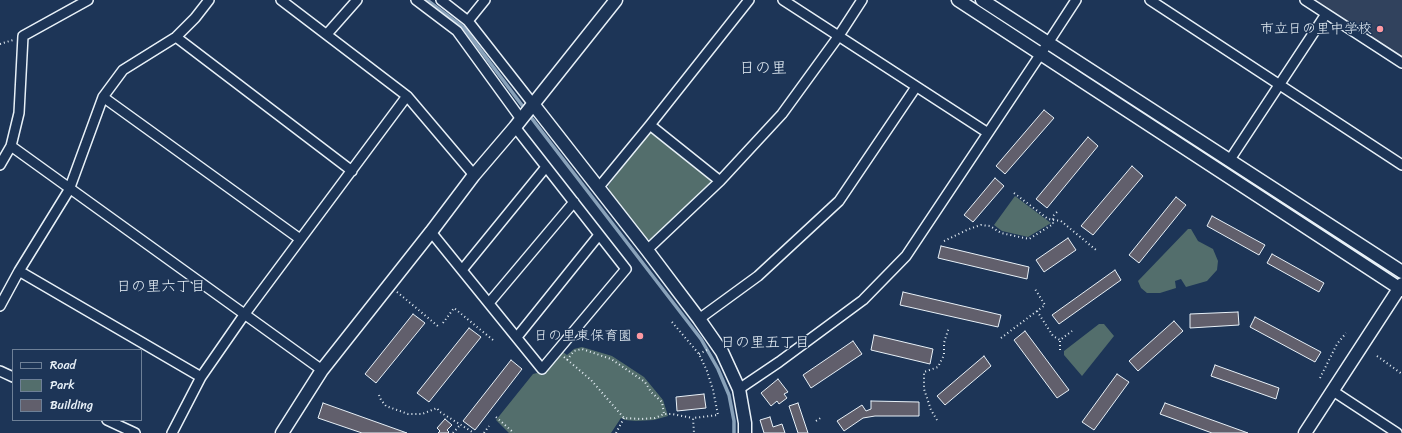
<!DOCTYPE html>
<html>
<head>
<meta charset="utf-8">
<style>
  body { margin:0 }
  #map { position:relative; width:1402px; height:433px; overflow:hidden; background:#1d3557; font-family:Sriracha,sans-serif }
  canvas { display:block }
  .legend { position:absolute; left:12px; top:349px; width:130px; height:72px; box-sizing:border-box; background:#1d3557; border:1px solid #6e8097; margin:0; padding:5px 7px; list-style:none; font-size:12px; color:#e8f1f8 }
  .legend li { display:flex; align-items:center; gap:8px; height:20px }
  .legend b { width:20px; border:1px solid #6e8097 }
</style>
</head>
<body>
<div id="map">
<canvas width="1402" height="433"></canvas>
<ul class="legend">
<li><b style="height:5px;background:#1d3557"></b>Road</li>
<li><b style="height:11px;background:#536e6c"></b>Park</li>
<li><b style="height:11px;background:#615f6c"></b>Building</li>
</ul>
</div>
<script>
const g = document.querySelector('canvas').getContext('2d');
g.lineJoin = 'round';
function fill(path, color) {
  g.fillStyle = color;
  g.fill(path, 'evenodd');
}
function toPath(rows) {
  const path = new Path2D();
  for (const r of rows) {
    path.moveTo(r[0], r[1]);
    for (let i = 2; i < r.length; i += 2) path.lineTo(r[i], r[i + 1]);
  }
  return path;
}
function stroke(path, color, width, dash) {
  g.strokeStyle = color;
  g.lineWidth = width;
  g.lineCap = dash ? 'butt' : 'round';
  g.setLineDash(dash || []);
  g.stroke(path);
}
function label(font, color, halo, rows, align = 'center') {
  g.font = font + ' Sriracha,"Klee One",sans-serif';
  g.lineWidth = 3;
  g.setLineDash([]);
  g.textBaseline = 'middle';
  g.strokeStyle = halo;
  g.fillStyle = color;
  for (const [text, x, y, turn = 0] of rows) {
    g.save();
    g.translate(x, y);
    g.rotate((+turn || 0) * Math.PI / 180);
    g.textAlign = isNaN(turn) ? turn : align;
    if (halo) g.strokeText(text, 0, 0);
    g.fillText(text, 0, 0);
    g.restore();
  }
}
fill(toPath([
  [1314,0,1402,0,1402,57]
]), '#31425d');
fill(toPath([
  [653,132,709,177,711,183,652,239,646,240,610,192,608,186,648,134],
  [1015,196,1051,223,1028,237,1002,231,994,225],
  [1188,229,1191,229,1198,241,1213,249,1218,261,1217,270,1207,281,1186,287,1181,279,1175,281,1176,288,1160,293,1147,293,1141,288,1138,281],
  [1099,324,1104,324,1114,336,1082,376,1064,355,1064,351],
  [582,347,612,356,644,377,663,400,668,416,654,420,636,421,625,420,621,418,611,433,509,433,496,420,533,374,537,373,544,375,563,352,567,355,574,349]
]), '#536e6c');
stroke(toPath([
  [427,0,464,28,536,124,701,339,718,369,729,395,734,421,734,433]
]), '#89a2ba', 3.5);
const building = toPath([
  [1044,110,1054,118,1005,174,996,166,1044,110],
  [1088,137,1098,146,1047,208,1036,199,1088,137],
  [1132,166,1143,176,1093,235,1081,226,1132,166],
  [995,178,1004,186,973,222,964,215,995,178],
  [1176,197,1186,205,1139,263,1129,255,1176,197],
  [1212,216,1265,245,1259,255,1207,226,1212,216],
  [1068,238,1076,250,1044,272,1036,260,1068,238],
  [941,246,1029,267,1027,279,938,258,941,246],
  [1272,254,1324,283,1319,292,1267,263,1272,254],
  [1115,270,1121,280,1059,324,1052,315,1115,270],
  [903,292,1001,315,998,327,900,305,903,292],
  [1238,312,1239,325,1190,328,1190,314,1238,312],
  [413,314,425,323,376,383,365,374,413,314],
  [1255,317,1321,352,1315,362,1250,327,1255,317],
  [1174,321,1183,331,1138,371,1129,361,1174,321],
  [469,328,481,337,429,402,417,393,469,328],
  [1025,331,1069,390,1057,398,1014,340,1025,331],
  [874,335,933,349,930,364,871,350,874,335],
  [853,341,862,354,811,388,803,375,853,341],
  [984,356,991,366,945,405,937,396,984,356],
  [511,360,522,369,475,430,463,421,511,360],
  [1215,365,1279,388,1276,399,1211,376,1215,365],
  [1117,374,1129,382,1094,430,1082,422,1117,374],
  [778,379,788,392,784,394,787,398,779,404,777,401,771,406,761,393,778,379],
  [704,394,706,408,677,411,676,397,704,394],
  [871,401,919,402,919,416,875,416,863,418,844,431,837,421,862,405,866,411,871,409,871,401],
  [323,403,407,433,362,433,318,418,323,403],
  [798,403,808,433,798,433,789,406,798,403],
  [1165,403,1248,433,1212,433,1160,414,1165,403],
  [770,417,773,427,782,424,785,433,764,433,760,420,770,417],
  [445,419,452,425,447,430,449,432,448,433,438,433,440,431,437,428,445,419]
]);
fill(building, '#615f6c');
stroke(building, '#e8f1f8', 1);
const street = toPath([
  [281,0,407,96,474,175],
  [416,0,457,31,521,119],
  [441,0,468,21,533,104],
  [783,0,988,133],
  [1150,0,1402,165],
  [1305,0,1402,63],
  [468,21,485,0],
  [327,34,357,0],
  [176,37,352,171],
  [103,97,300,239],
  [650,125,720,181],
  [11,146,322,370],
  [1229,161,1326,14],
  [0,165,11,146,19,113,23,36,88,0],
  [599,187,650,125,749,0],
  [431,232,542,369,626,269,515,127],
  [647,250,720,181,782,114,838,37,862,0],
  [462,270,546,167],
  [19,271,201,377],
  [489,303,574,202],
  [0,306,19,271,69,190,103,97,123,70,176,37,195,18,209,0],
  [699,319,758,276,839,201,916,87],
  [517,337,599,235],
  [0,371,13,377],
  [739,389,779,362,863,300,906,256,1048,43,1076,0],
  [1333,391,1397,433],
  [107,420,135,433],
  [172,433,201,377,244,315,407,96]
]);
const secondary = toPath([
  [958,0,1402,290],
  [982,0,1402,272],
  [533,104,647,250,699,319,722,352,739,389,745,423,745,433],
  [282,433,322,370,431,232,474,175,515,127,616,0],
  [1305,433,1402,284]
]);
stroke(street, '#e8f1f8', 12);
stroke(secondary, '#e8f1f8', 15);
stroke(toPath([
  [0,44,13,40],
  [1014,193,1048,219,1061,221,1096,250],
  [944,241,969,229,981,225,990,226,1001,233,1029,239,1053,224,1053,216,1058,211],
  [397,292,439,327],
  [1037,311,1053,336,1060,340,1072,331],
  [672,322,699,354,707,371,713,390,718,415,693,418,694,433],
  [443,323,454,308,493,340],
  [1001,338,1045,305,1035,289],
  [1060,350,1060,340],
  [699,354,707,350],
  [1377,356,1402,374],
  [564,357,591,380,624,418,641,419,655,418,664,414,672,414,693,418],
  [567,360,574,351,582,349,611,359,645,382,651,392,662,402,664,414],
  [1320,378,1337,344,1346,333],
  [379,395,381,400,386,406,408,414,422,414,437,408,440,412,474,433],
  [496,417,514,433],
  [937,420,931,410,924,389,924,372,938,367,944,355,944,343,949,327],
  [816,421,822,417],
  [453,433,460,425],
  [484,433,489,426],
  [616,433,624,418]
]), '#e8f1f8', 2, [1, 3]);
stroke(street, '#1d3557', 9);
stroke(secondary, '#1d3557', 12);
for (const [x, y, r, color] of [
  [1380,29,4,"#ff9aa2"],
  [640,336,4,"#ff9aa2"]
]) {
  const dot = new Path2D();
  dot.arc(x, y, r, 0, 2 * Math.PI);
  g.fillStyle = color;
  g.fill(dot);
  stroke(dot, '#1d3557', 1.5);
}
label('14px', '#e8f1f8', '#1d3557', [
  ["市立日の里中学校",1372,29],
  ["日の里東保育園",632,336]
], 'right');
label('15px', '#e8f1f8', '#1d3557', [
  ["日の里六丁目",161,287],
  ["日の里五丁目",765,343]
]);
label('16px', '#e8f1f8', '#1d3557', [
  ["日の里",763,69]
]);
</script>
</body>
</html>
